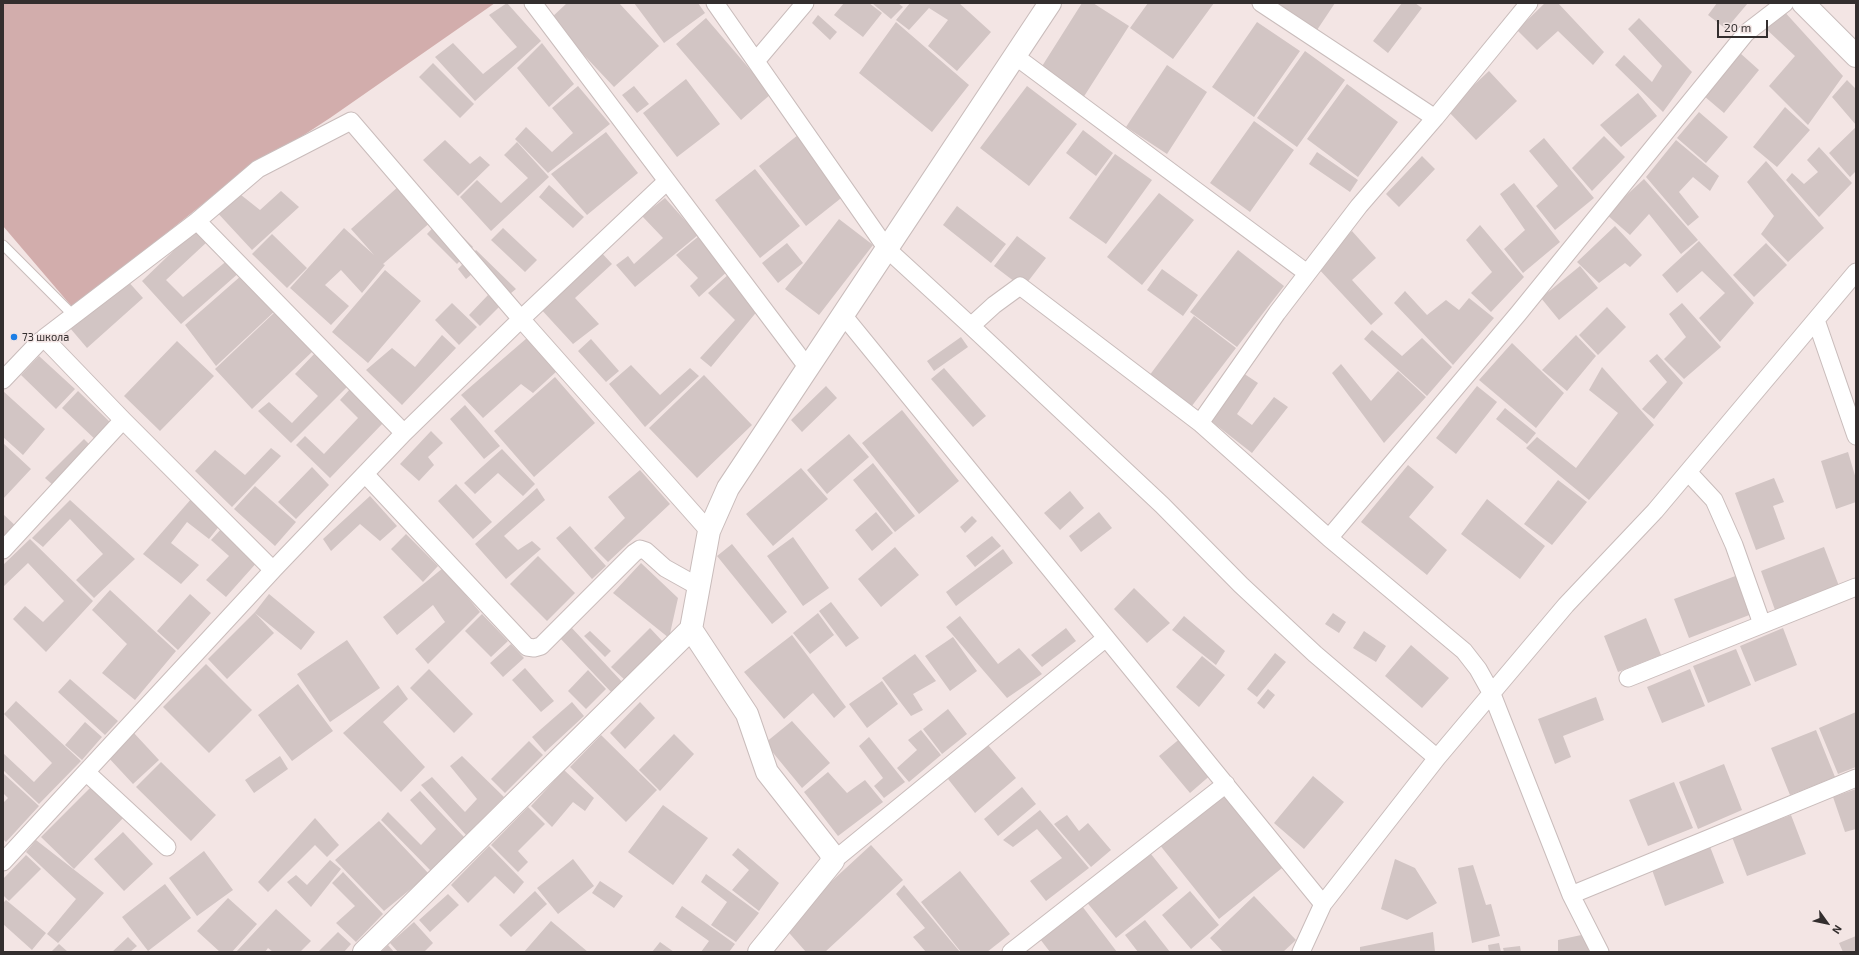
<!DOCTYPE html>
<html>
<head>
<meta charset="utf-8">
<style>
  body { margin:0 }
  #map { position:relative; width:1859px; height:955px; overflow:hidden; background:#f3e5e4; font-family:"Exo 2",sans-serif }
  canvas { display:block }
  .frame { position:absolute; inset:0; border:4px solid #332e2e; pointer-events:none }
  .north { position:absolute; left:1807px; top:903px; width:40px; height:40px; -webkit-text-stroke:3px #f3e5e4; paint-order:stroke; rotate:123deg; font-size:11px; font-weight:700; line-height:16px; text-align:center; color:#332e2e }
  .north::after { content:''; display:block; margin:auto; width:14px; height:18px; background:#332e2e; clip-path:polygon(50% 0,100% 100%,50% 72%,0 100%) }
  .scale { position:absolute; left:1717px; top:20px; width:51px; height:18px; box-sizing:border-box; border:2px solid #332e2e; border-top:0; padding-left:5px; font-size:12px; line-height:14px; white-space:nowrap; color:#332e2e; -webkit-text-stroke:3px #f3e5e4; paint-order:stroke }
</style>
</head>
<body>
<div id="map">
<canvas width="1859" height="955"></canvas>
<div class="frame"></div>
<div class="north">N</div>
<div class="scale">20 m</div>
</div>
<script>
const g = document.querySelector('canvas').getContext('2d');
g.lineJoin = 'round';
function fill(path, color) {
  g.fillStyle = color;
  g.fill(path, 'evenodd');
}
function toPath(rows) {
  const path = new Path2D();
  for (const r of rows) {
    path.moveTo(r[0], r[1]);
    for (let i = 2; i < r.length; i += 2) path.lineTo(r[i], r[i + 1]);
  }
  return path;
}
function stroke(path, color, width, dash) {
  g.strokeStyle = color;
  g.lineWidth = width;
  g.lineCap = dash ? 'butt' : 'round';
  g.setLineDash(dash || []);
  g.stroke(path);
}
function label(font, color, halo, rows, align = 'center') {
  g.font = font + ' "Exo 2",sans-serif';
  g.lineWidth = 3;
  g.setLineDash([]);
  g.textBaseline = 'middle';
  g.strokeStyle = halo;
  g.fillStyle = color;
  for (const [text, x, y, turn = 0] of rows) {
    g.save();
    g.translate(x, y);
    g.rotate((+turn || 0) * Math.PI / 180);
    g.textAlign = isNaN(turn) ? turn : align;
    if (halo) g.strokeText(text, 0, 0);
    g.fillText(text, 0, 0);
    g.restore();
  }
}
fill(toPath([
  [3,3,495,3,330,118,224,187,73,308,3,226]
]), '#d2adac');
fill(toPath([
  [507,3,541,41,475,101,435,57,453,43,483,74,517,47,489,15],
  [567,3,619,3,659,46,614,87,550,19],
  [634,3,698,3,705,13,664,43],
  [844,3,869,3,882,13,863,37,834,15],
  [872,3,898,3,903,7,891,19],
  [910,3,959,3,991,32,957,71,928,46,948,20,929,8,909,30,896,20],
  [1082,3,1093,3,1129,26,1083,98,1039,71],
  [1148,3,1214,3,1173,59,1130,28],
  [1276,3,1335,3,1315,33,1275,5],
  [1402,3,1415,3,1422,8,1388,53,1373,41],
  [1545,3,1558,3,1604,52,1593,65,1558,31,1537,50,1517,30],
  [1717,3,1748,3,1726,29,1708,15],
  [1782,9,1843,76,1808,125,1769,86,1795,56,1764,27],
  [818,15,837,32,830,40,812,23],
  [706,18,771,94,741,120,676,44],
  [1639,18,1692,72,1663,112,1615,65,1624,55,1652,82,1662,66,1628,29],
  [896,22,969,85,932,132,859,73],
  [1257,22,1300,51,1254,117,1212,87],
  [542,43,574,84,549,107,517,68],
  [1305,51,1345,80,1297,147,1257,118],
  [1740,53,1759,70,1724,113,1704,96],
  [433,63,474,104,460,118,419,77],
  [1167,65,1207,92,1167,154,1126,127],
  [1489,71,1517,101,1476,140,1447,110],
  [686,79,720,124,677,157,643,113],
  [1847,80,1856,89,1856,125,1832,97],
  [1347,84,1398,122,1358,177,1307,139],
  [578,86,610,124,548,173,515,139,526,127,552,152,573,133,552,108],
  [634,86,649,104,637,113,622,95],
  [1027,86,1077,124,1029,186,980,148],
  [1638,93,1657,116,1621,147,1600,125],
  [1785,107,1810,130,1777,167,1753,147],
  [1699,112,1728,137,1706,163,1677,138],
  [1254,121,1294,150,1250,212,1210,183],
  [1856,127,1856,171,1850,177,1829,153],
  [1083,130,1113,153,1096,176,1066,153],
  [606,132,638,173,587,215,551,174],
  [798,135,845,195,806,226,759,166],
  [1604,136,1625,157,1592,191,1572,168],
  [1544,138,1594,198,1555,230,1536,206,1558,186,1529,151],
  [445,140,470,164,480,156,490,165,458,196,423,160],
  [1676,140,1719,176,1710,191,1693,177,1679,192,1699,217,1688,226,1646,177],
  [517,142,549,177,491,231,460,197,477,180,501,203,528,178,504,155],
  [1819,147,1852,183,1819,217,1786,180,1792,173,1804,184,1818,172,1807,160],
  [1317,152,1358,180,1350,192,1309,164],
  [1115,154,1152,180,1106,244,1069,218],
  [1422,156,1435,169,1399,207,1386,194],
  [1766,161,1824,228,1788,262,1761,234,1774,216,1747,182],
  [755,169,800,226,760,258,715,200],
  [409,177,441,213,383,264,385,265,362,293,341,270,325,285,349,306,331,325,290,288,344,228,374,255,351,229],
  [1644,179,1698,240,1681,254,1649,214,1630,235,1606,214],
  [1514,183,1560,242,1523,273,1504,249,1525,230,1500,194],
  [549,185,584,217,573,228,539,197],
  [236,191,260,210,281,191,299,207,252,250,214,209],
  [1159,193,1194,220,1142,285,1107,257],
  [665,198,698,235,635,287,616,265,628,256,634,264,663,238,642,216],
  [957,206,1006,244,991,263,943,225],
  [443,217,473,247,457,264,427,234],
  [839,219,873,245,819,315,785,289],
  [1480,225,1524,277,1491,312,1471,293,1492,272,1466,240],
  [1615,226,1642,255,1630,267,1625,263,1599,283,1577,262],
  [503,228,537,260,525,272,491,240],
  [196,229,207,242,166,280,183,297,229,259,241,271,181,324,142,281],
  [1352,231,1376,258,1352,280,1383,314,1371,325,1316,266],
  [272,234,307,268,287,288,252,254],
  [699,236,729,270,699,297,690,286,698,278,676,255],
  [1017,236,1046,258,1023,288,994,266],
  [1699,241,1754,303,1720,342,1699,318,1725,293,1702,271,1677,293,1662,275],
  [787,243,803,263,778,283,762,263],
  [1766,243,1787,265,1754,297,1733,275],
  [476,250,516,289,500,302,472,274,466,279,458,269],
  [599,250,612,264,575,298,599,324,573,344,539,307],
  [1238,250,1284,286,1237,347,1190,312],
  [1580,266,1598,288,1559,320,1541,298],
  [1162,269,1198,295,1183,316,1147,290],
  [385,270,421,301,368,363,332,332],
  [730,273,759,309,711,367,700,358,735,320,708,293],
  [242,275,276,310,216,366,185,325],
  [126,279,143,298,87,348,70,328],
  [1405,291,1427,315,1446,300,1459,310,1469,298,1494,318,1453,365,1394,303],
  [488,295,500,306,480,326,469,315],
  [452,303,477,327,459,345,435,320],
  [1682,303,1721,347,1684,379,1664,359,1686,337,1669,314],
  [1607,307,1626,327,1598,355,1579,335],
  [276,311,313,351,252,409,215,369],
  [1194,316,1236,348,1188,411,1146,380],
  [1372,330,1402,356,1422,338,1452,367,1427,396,1364,339],
  [442,335,456,348,402,405,366,370,392,348,415,367],
  [1576,335,1596,356,1567,391,1542,370],
  [961,337,968,347,934,371,927,361],
  [527,338,557,371,533,393,521,384,483,418,461,395],
  [591,339,619,371,606,382,578,351],
  [177,341,214,376,160,431,124,396],
  [1512,343,1564,393,1536,428,1479,380],
  [317,351,351,383,291,443,258,411,269,402,292,423,318,396,295,374],
  [1657,354,1683,383,1654,419,1642,409,1667,382,1649,361],
  [39,356,75,389,56,409,21,375],
  [1341,364,1371,401,1398,371,1426,397,1384,443,1332,373],
  [631,365,660,395,690,368,699,376,645,427,609,384],
  [1602,367,1654,425,1589,500,1526,448,1537,437,1576,468,1618,413,1589,390],
  [944,368,986,416,973,427,931,379],
  [1240,371,1258,383,1237,414,1252,425,1274,397,1288,407,1252,453,1206,417],
  [704,375,752,425,697,478,649,428],
  [555,377,595,423,534,477,494,431],
  [826,386,837,398,802,432,791,420],
  [1477,386,1497,402,1456,454,1436,438],
  [351,388,385,421,330,478,296,445,305,436,324,454,358,418,340,400],
  [3,391,45,429,23,455,3,437],
  [78,391,114,426,98,442,62,408],
  [465,405,500,446,484,459,450,419],
  [1505,408,1536,433,1527,444,1496,419],
  [902,410,959,481,919,514,862,443],
  [431,431,443,443,428,457,434,465,419,481,400,464],
  [849,434,869,457,827,494,807,470],
  [84,439,93,448,54,486,45,478],
  [3,443,31,469,3,499],
  [271,448,281,456,232,507,195,471,215,450,245,475],
  [502,449,535,484,523,496,498,473,475,494,464,483],
  [1848,452,1856,479,1856,502,1836,509,1821,461],
  [873,463,915,516,895,532,853,480],
  [1408,465,1434,487,1409,517,1447,550,1427,575,1361,522],
  [312,467,329,485,296,519,278,502],
  [801,468,828,499,773,546,746,514],
  [640,470,670,504,608,562,594,548,625,518,608,497],
  [1774,478,1784,502,1773,506,1785,539,1756,550,1735,493],
  [1558,480,1587,502,1552,545,1524,524],
  [456,484,492,522,473,539,438,501],
  [255,486,296,522,275,546,234,509],
  [537,488,545,500,504,536,518,550,532,541,541,549,506,579,475,544],
  [1070,491,1084,508,1060,530,1044,513],
  [370,496,397,526,380,541,360,524,331,551,323,539],
  [192,498,221,524,209,539,187,522,171,543,199,565,181,584,143,554],
  [1487,499,1545,546,1520,579,1461,534],
  [70,500,135,559,94,598,76,580,103,554,70,519,43,547,32,538],
  [876,512,893,533,872,551,855,530],
  [1099,512,1112,528,1081,552,1069,536],
  [3,514,19,529,3,546],
  [972,516,977,521,965,533,960,527],
  [570,526,606,566,592,579,556,538],
  [223,527,259,560,226,597,206,580,229,556,211,540],
  [406,534,438,566,423,582,391,549],
  [992,536,1001,546,975,567,966,556],
  [793,537,829,588,803,606,767,556],
  [30,539,93,601,46,652,13,619,25,606,43,622,64,601,28,563,3,587,3,565],
  [732,544,787,612,772,624,717,556],
  [895,547,919,575,881,607,858,579],
  [1824,547,1839,586,1775,610,1761,571],
  [1003,549,1013,563,956,606,946,592],
  [538,556,575,593,547,621,510,584],
  [641,563,678,598,669,638,613,593],
  [443,568,480,612,428,664,415,649,445,622,433,605,397,635,383,617],
  [1738,575,1752,614,1689,638,1674,599],
  [1134,588,1170,623,1147,643,1114,609],
  [110,590,176,651,135,700,102,673,127,644,92,610],
  [190,594,211,613,178,650,157,631],
  [269,594,315,632,301,650,255,613,274,633,227,679,208,659,255,612],
  [831,602,859,638,846,647,819,611],
  [818,613,834,635,810,654,793,633],
  [1333,613,1346,622,1339,633,1325,624],
  [482,614,508,641,491,657,465,631],
  [960,616,998,664,1019,648,1042,674,1007,698,946,627],
  [1184,616,1225,651,1216,665,1172,630],
  [1646,618,1661,655,1618,672,1604,636],
  [570,626,624,684,613,694,559,637],
  [650,628,664,643,626,681,611,667],
  [1066,628,1076,641,1042,667,1031,655],
  [1783,628,1797,665,1755,682,1740,646],
  [590,631,611,651,605,657,584,636],
  [1364,631,1386,646,1376,662,1353,648],
  [792,635,846,707,834,718,813,693,784,719,744,672],
  [953,637,977,671,950,691,925,656],
  [347,640,380,688,330,722,297,674],
  [511,644,524,658,503,677,490,663],
  [1411,645,1449,678,1422,708,1385,676],
  [1736,649,1751,685,1708,703,1693,666],
  [1275,653,1286,662,1257,697,1247,689],
  [915,654,936,681,913,694,923,710,911,716,882,678],
  [1202,656,1225,675,1199,707,1176,687],
  [206,664,252,710,209,753,163,707],
  [525,668,554,701,541,712,512,680],
  [429,669,473,714,454,733,410,688],
  [1690,669,1705,706,1662,723,1647,687],
  [588,670,606,689,586,709,568,691],
  [70,679,118,721,105,735,58,692],
  [882,681,898,704,867,728,849,704],
  [298,684,333,731,292,761,258,715],
  [398,685,408,699,383,722,425,767,401,792,343,733],
  [1268,689,1275,695,1264,709,1257,703],
  [1596,697,1604,720,1563,736,1571,757,1555,764,1538,719],
  [16,701,81,761,39,804,3,770,3,753,34,782,52,763,4,714],
  [572,702,584,716,545,752,532,737],
  [640,702,655,718,625,749,610,733],
  [948,709,967,734,942,754,923,729],
  [1856,712,1856,767,1838,774,1819,728],
  [792,721,830,763,802,788,765,743],
  [85,722,102,737,82,760,65,745],
  [921,730,941,755,909,782,897,768,917,750,908,740],
  [1816,730,1835,777,1790,795,1771,748],
  [133,732,159,760,133,784,107,756],
  [674,734,694,754,660,791,639,770],
  [601,735,657,790,626,822,570,767],
  [869,737,905,782,884,798,874,786,883,778,859,746],
  [1182,737,1213,773,1190,793,1159,756],
  [529,741,543,755,505,793,491,779],
  [988,745,1016,778,975,813,948,779],
  [280,756,288,769,254,793,245,780],
  [462,756,504,797,466,835,421,785,432,777,465,812,477,799,450,766],
  [161,762,216,815,191,841,136,787],
  [1724,764,1742,810,1698,829,1679,782],
  [564,770,594,798,585,811,573,802,552,827,531,806],
  [828,772,847,793,865,780,883,802,838,836,804,792],
  [3,773,39,806,6,842,3,839,3,803,8,798,3,793],
  [1313,776,1344,802,1304,849,1274,823],
  [1674,782,1693,828,1648,846,1629,800],
  [94,784,126,815,74,869,41,837],
  [1022,787,1036,804,998,836,984,819],
  [1226,789,1287,864,1219,919,1159,844],
  [1856,789,1856,829,1845,832,1833,797],
  [420,791,465,838,431,871,381,820,388,812,421,845,436,829,410,800],
  [663,805,708,838,673,885,628,852],
  [528,807,545,824,518,851,528,862,518,872,491,845],
  [1040,810,1089,868,1046,901,1030,881,1062,858,1037,829,1013,847,1003,840],
  [1067,815,1079,831,1088,823,1111,850,1091,867,1054,824],
  [1791,815,1806,854,1747,876,1732,837],
  [315,818,339,845,327,857,315,845,268,892,258,882],
  [379,821,429,874,384,911,335,860],
  [123,832,153,864,124,891,94,859],
  [36,840,104,893,58,943,47,934,76,899,26,852],
  [1709,844,1724,883,1665,906,1651,867],
  [871,845,903,880,825,952,806,952,783,926],
  [489,846,524,882,514,894,495,876,468,903,451,885],
  [738,848,779,883,759,911,732,890,749,870,732,855],
  [1147,849,1178,888,1116,938,1085,900],
  [204,851,233,890,197,916,169,878],
  [26,855,41,869,9,901,3,895,3,879],
  [573,859,594,886,558,914,537,888],
  [1395,859,1415,868,1437,903,1407,920,1381,909],
  [330,860,341,869,311,907,287,882,296,875,307,885],
  [1473,865,1486,905,1491,904,1500,936,1472,943,1458,868],
  [960,871,1010,934,987,952,961,952,921,902],
  [343,872,383,914,356,942,336,923,355,906,332,883],
  [706,874,759,913,736,942,711,925,727,902,701,882],
  [600,881,623,896,614,908,592,893],
  [165,884,191,918,148,951,122,917],
  [904,885,960,952,926,952,913,937,925,928,896,894],
  [535,891,547,904,511,937,499,925],
  [1190,891,1219,925,1191,949,1162,915],
  [448,894,459,905,430,932,419,920],
  [1254,896,1296,940,1283,952,1223,952,1210,938],
  [228,898,257,924,232,952,220,952,197,931],
  [6,900,46,933,32,950,3,924,3,903],
  [682,906,735,944,729,952,701,952,709,941,675,917],
  [1082,906,1117,952,1050,952,1040,939],
  [276,909,311,941,300,952,273,952,268,948,265,952,236,952],
  [1145,920,1170,952,1138,952,1125,935],
  [551,921,588,952,524,952],
  [414,922,433,943,424,952,398,952,390,943],
  [338,932,351,944,344,952,318,952],
  [1433,932,1435,952,1360,952,1360,947],
  [1586,934,1589,952,1558,952,1558,940],
  [1856,936,1856,952,1843,952,1839,943],
  [128,937,137,946,130,952,112,952],
  [660,942,674,952,652,952],
  [1499,943,1501,952,1489,952,1488,945],
  [59,944,68,952,51,952],
  [388,945,394,952,381,952],
  [1520,946,1521,952,1504,952,1503,948]
]), '#d2c5c4');
const service = toPath([
  [3,245,74,316]
]);
const minor = toPath([
  [533,3,808,368],
  [715,3,887,249,971,326,994,305,1020,286,1200,423,1329,538,1464,651,1478,669,1492,694,1571,895,1600,952],
  [1261,3,1435,118],
  [1015,56,1307,273],
  [756,61,805,3],
  [351,121,521,319,404,433,197,221,258,169,351,121],
  [667,181,521,319,709,531],
  [197,221,44,338,123,420,273,570,404,433],
  [843,315,1323,904],
  [1816,320,1856,436],
  [971,326,1162,505,1241,585,1315,654,1437,758],
  [3,380,40,341],
  [1200,423,1277,313,1359,206,1435,118,1529,3],
  [1688,472,1714,500,1734,545,1762,624],
  [365,474,527,647,534,648,541,646,634,553,640,549,646,551,665,568,699,587],
  [1329,538,1518,314,1746,33,1785,3],
  [3,550,123,420],
  [1628,678,1856,587],
  [167,847,86,772,273,570],
  [833,861,1106,638],
  [3,862,86,772],
  [1571,895,1856,778],
  [1011,952,1226,784],
  [1301,952,1323,904,1437,758,1566,605,1655,511,1856,272]
]);
const tertiary = toPath([
  [1803,3,1856,56],
  [691,629,747,714,767,772,830,852,833,861,759,952],
  [364,952,691,629,709,531,728,488,1050,3]
]);
stroke(service, '#c9bcbb', 11);
stroke(minor, '#c9bcbb', 19);
stroke(tertiary, '#c9bcbb', 24);
stroke(service, '#fff', 9);
stroke(minor, '#fff', 17);
stroke(tertiary, '#fff', 22);
for (const [x, y, r, color] of [
  [14,337,4,"#1c7ee6"]
]) {
  const dot = new Path2D();
  dot.arc(x, y, r, 0, 2 * Math.PI);
  g.fillStyle = color;
  g.fill(dot);
  stroke(dot, '#f3e5e4', 1.5);
}
label('11px', '#332e2e', '#f3e5e4', [
  ["73 школа",22,337]
], 'left');
</script>
</body>
</html>
